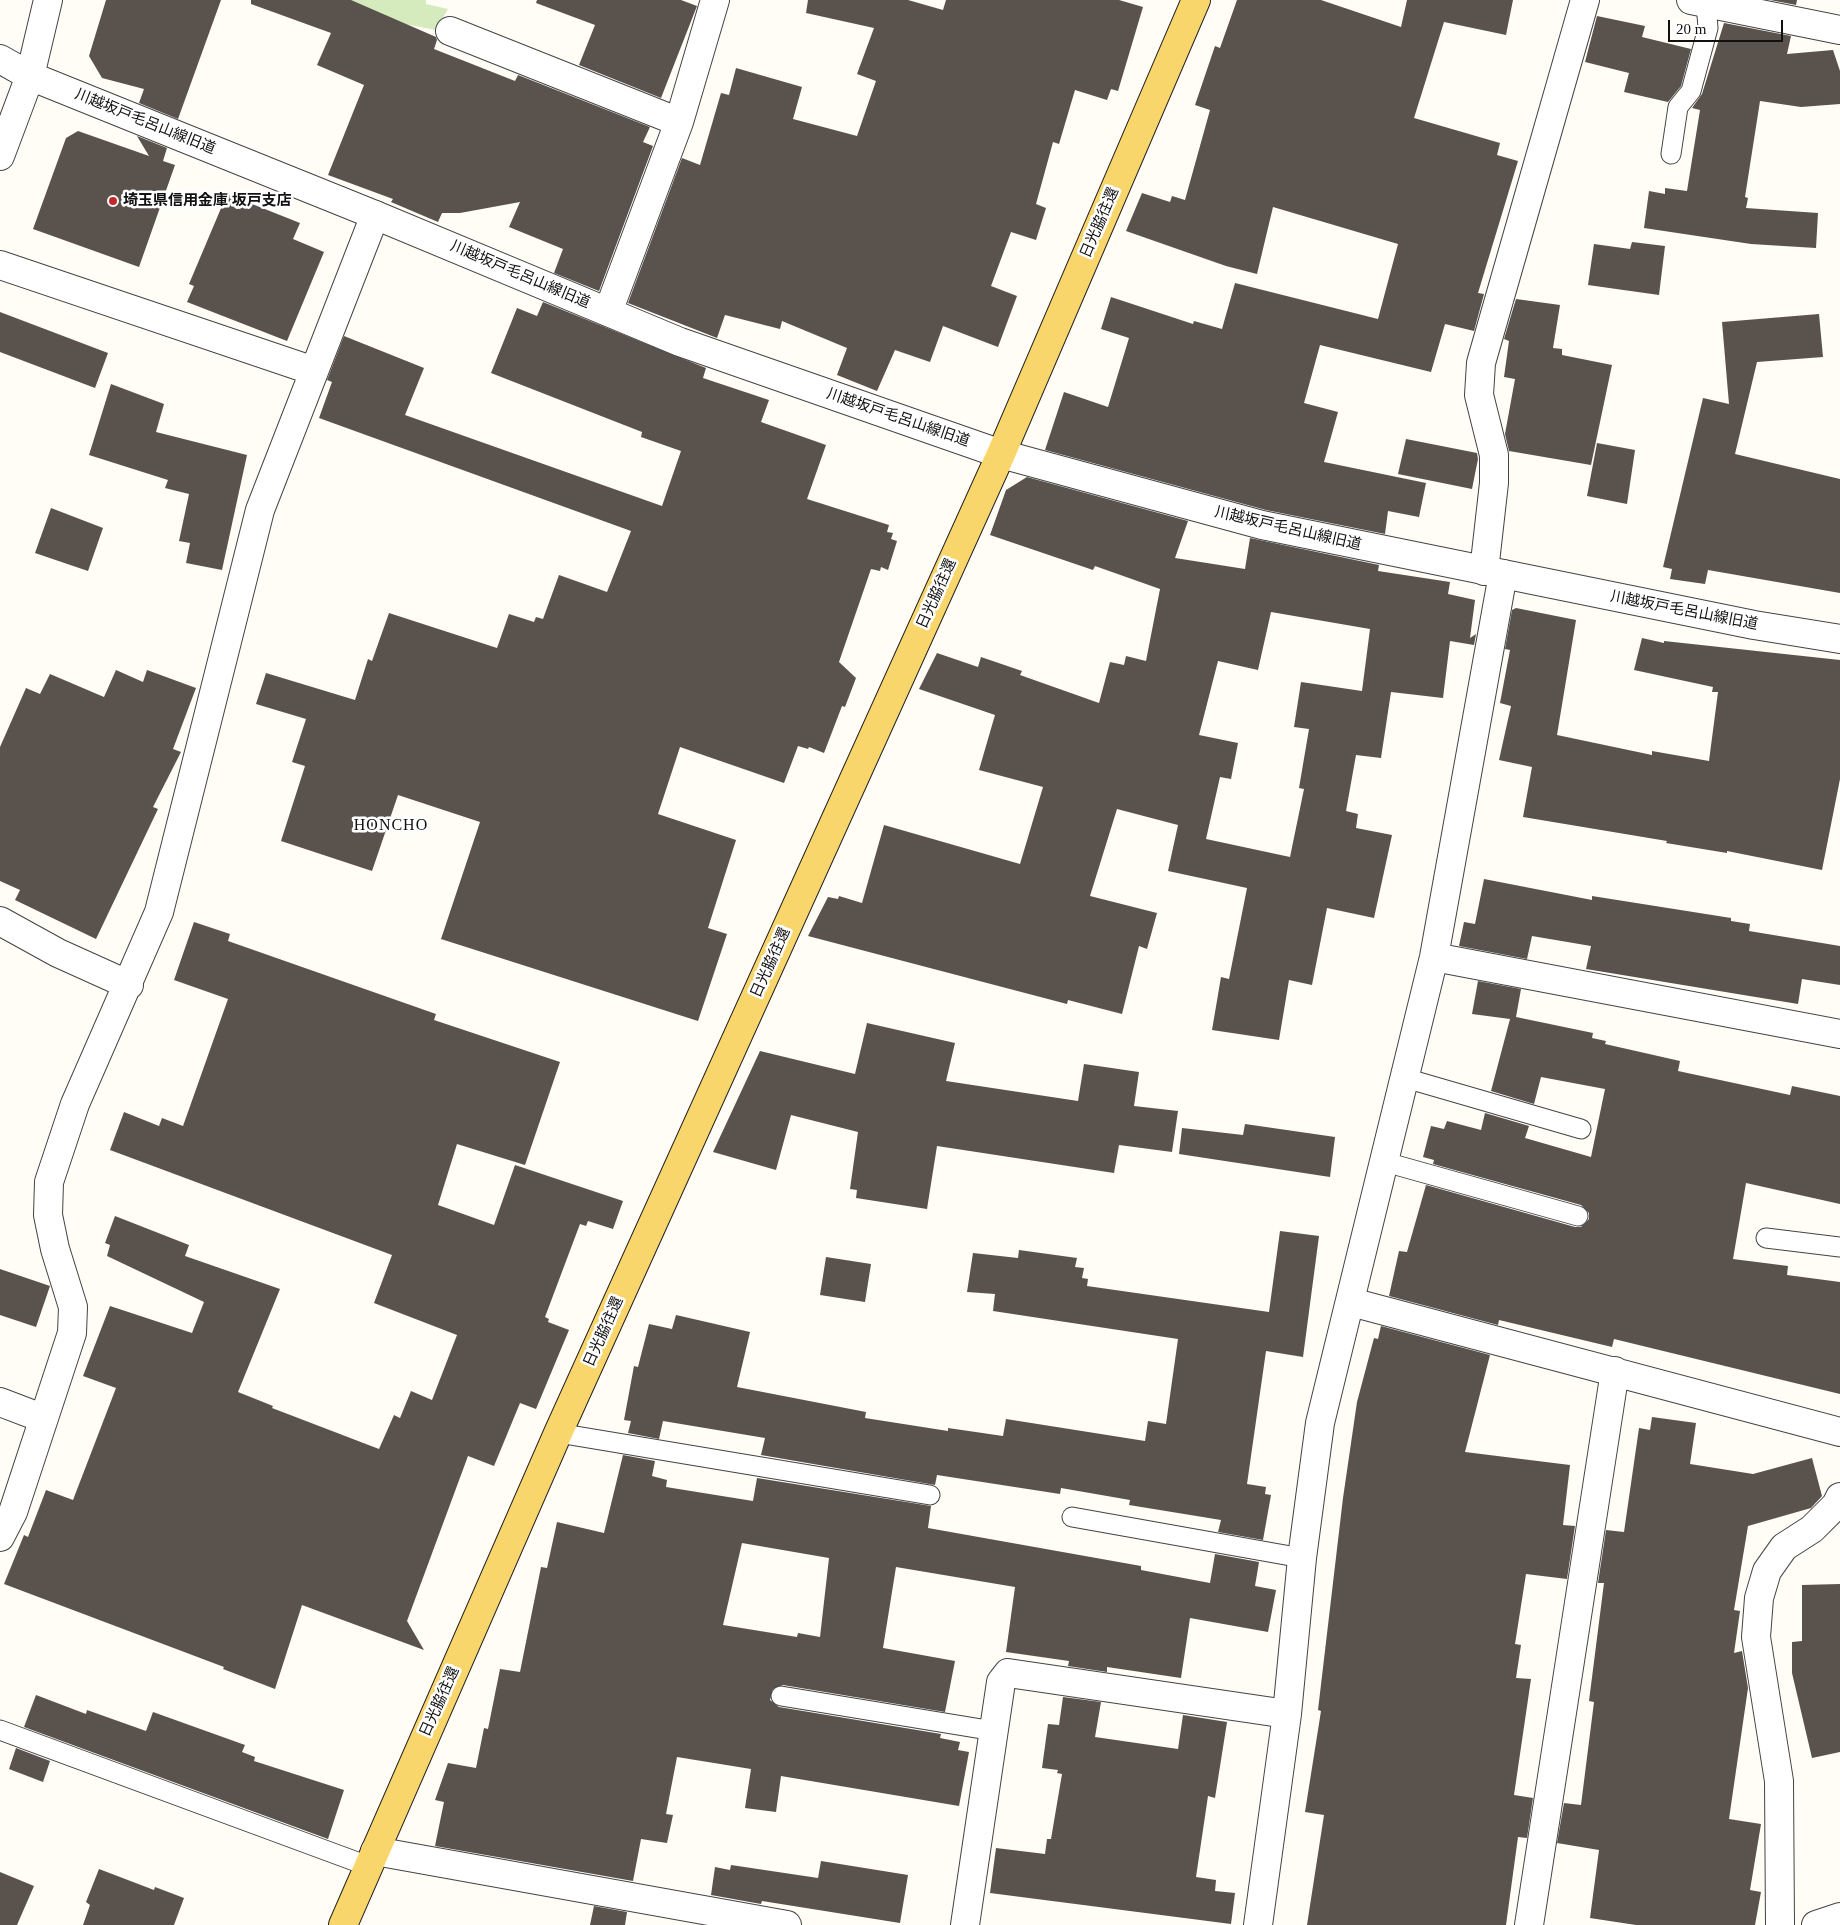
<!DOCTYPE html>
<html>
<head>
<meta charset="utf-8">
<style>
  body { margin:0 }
  #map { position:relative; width:1840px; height:1925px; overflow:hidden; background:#fffdf5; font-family:"Times New Roman",serif }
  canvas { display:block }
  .scale { position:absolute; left:1668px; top:20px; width:115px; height:22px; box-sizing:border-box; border:2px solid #111; border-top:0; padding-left:6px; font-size:15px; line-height:18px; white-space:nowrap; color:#111; -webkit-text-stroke:4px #fff; paint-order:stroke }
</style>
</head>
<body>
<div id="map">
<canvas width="1840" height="1925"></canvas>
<div class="scale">20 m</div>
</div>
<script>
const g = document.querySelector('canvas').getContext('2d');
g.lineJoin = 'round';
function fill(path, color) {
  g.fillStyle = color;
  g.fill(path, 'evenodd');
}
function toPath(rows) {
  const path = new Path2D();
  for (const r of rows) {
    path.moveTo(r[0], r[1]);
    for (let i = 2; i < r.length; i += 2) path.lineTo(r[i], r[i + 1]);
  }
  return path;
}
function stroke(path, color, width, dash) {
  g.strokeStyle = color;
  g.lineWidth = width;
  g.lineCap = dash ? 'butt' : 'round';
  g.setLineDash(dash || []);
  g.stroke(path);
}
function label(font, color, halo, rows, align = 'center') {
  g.font = font + ' "Times New Roman","Noto Sans JP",serif';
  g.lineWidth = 5;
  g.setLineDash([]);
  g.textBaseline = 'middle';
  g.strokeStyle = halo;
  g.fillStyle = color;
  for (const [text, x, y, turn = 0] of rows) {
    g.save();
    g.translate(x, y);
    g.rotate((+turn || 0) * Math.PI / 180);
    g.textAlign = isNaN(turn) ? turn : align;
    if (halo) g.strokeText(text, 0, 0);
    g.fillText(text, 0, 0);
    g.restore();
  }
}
fill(toPath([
  [339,0,426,0,426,4,448,9,436,30,336,11]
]), '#d5ebbd');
fill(toPath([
  [106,0,221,0,178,119,139,103,144,89,102,78,89,56],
  [251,0,351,0,436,37,437,40,434,49,515,81,518,75,650,127,643,142,653,146,599,291,554,273,563,249,509,227,520,202,460,213,442,213,438,222,391,202,393,199,328,175,364,85,317,65,331,33,251,4],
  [537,0,681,0,697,6,661,98,579,65,595,25,536,3],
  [808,0,908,0,943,10,946,0,1119,0,1143,7,1118,91,1111,89,1107,100,1075,90,1059,144,1053,142,1036,204,1046,208,1036,240,1011,232,991,286,1017,296,998,347,943,326,930,362,895,350,877,391,837,375,847,348,782,321,780,329,725,315,717,338,628,303,682,158,700,165,721,93,729,95,736,68,802,87,793,119,857,136,876,81,857,74,874,28,806,13],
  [1237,0,1321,0,1401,27,1407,0,1513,0,1506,35,1444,22,1414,118,1500,143,1497,155,1518,161,1478,293,1484,294,1474,331,1445,324,1431,372,1320,345,1304,403,1338,412,1324,462,1426,483,1419,517,1388,511,1385,534,1266,510,1045,450,1064,392,1108,407,1129,338,1101,329,1111,297,1193,324,1194,321,1222,329,1235,283,1378,319,1398,244,1273,207,1257,274,1226,266,1126,231,1142,193,1170,202,1172,196,1185,200,1210,110,1195,105,1215,46,1220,48],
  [1770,0,1797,0,1796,5],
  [1597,16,1645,26,1642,37,1691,49,1681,86,1668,102,1624,92,1629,73,1585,62],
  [1724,23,1791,36,1787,54,1833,50,1840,71,1840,104,1801,107,1760,101,1745,197,1748,198,1746,208,1818,213,1816,248,1751,244,1644,228,1649,191,1665,194,1665,188,1687,191,1700,110,1692,108,1702,94],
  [78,131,149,156,137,136,167,148,163,161,175,165,139,267,33,229,66,138],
  [227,194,300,223,293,239,324,252,287,341,187,302,194,286,189,284],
  [1632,242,1665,246,1659,295,1588,285,1594,244,1630,249],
  [1516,299,1560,305,1553,348,1562,349,1562,355,1612,365,1591,465,1509,451,1505,434,1515,379,1504,377,1509,341,1504,339],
  [543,302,706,368,703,378,769,400,761,422,826,445,807,499,889,525,887,532,893,533,891,539,897,541,888,570,881,567,880,571,871,569,839,662,856,678,845,707,842,706,824,753,809,747,808,749,798,746,784,783,680,747,658,814,736,840,708,928,727,934,698,1021,441,939,480,822,398,795,372,871,281,841,305,766,292,762,306,719,256,704,266,673,355,700,368,659,372,661,389,613,497,648,509,614,534,622,536,617,543,619,559,575,607,592,631,531,319,418,332,382,327,380,344,336,424,368,405,415,662,506,681,451,641,437,642,432,491,373,517,308,537,316],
  [0,312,108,353,95,388,0,352],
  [1819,314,1823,357,1757,362,1735,454,1840,479,1840,593,1708,570,1705,584,1670,579,1672,569,1663,567,1703,398,1729,404,1722,322],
  [111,384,164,404,156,432,247,455,222,570,186,563,190,543,179,541,189,494,165,488,168,480,89,455],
  [1406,439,1477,453,1478,459,1472,489,1398,474],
  [1597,443,1635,450,1627,504,1587,496],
  [1027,477,1188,521,1175,558,1245,569,1250,538,1379,565,1378,571,1450,582,1448,594,1475,600,1470,638,1476,634,1474,645,1450,641,1443,698,1391,692,1381,758,1356,755,1346,811,1358,814,1356,828,1392,835,1374,918,1327,908,1312,985,1289,980,1279,1040,1212,1030,1221,977,1229,979,1247,888,1168,871,1178,825,1117,809,1090,896,1157,913,1147,949,1139,946,1122,1014,1068,1000,1067,1004,808,936,828,897,838,899,839,896,862,903,884,825,1020,864,1043,787,979,770,995,715,919,689,937,653,978,667,981,657,1022,671,1020,675,1099,703,1110,662,1124,665,1126,656,1146,661,1160,589,1095,566,1093,570,990,535,1006,490],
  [1271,612,1370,629,1362,691,1301,682,1294,727,1309,729,1299,788,1304,789,1290,857,1206,839,1220,777,1231,779,1238,743,1199,735,1218,661,1258,670],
  [51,508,103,528,88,571,35,553],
  [1516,608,1576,620,1557,735,1652,755,1652,751,1709,761,1718,692,1712,692,1713,687,1634,670,1642,638,1664,643,1664,641,1840,660,1840,779,1822,870,1727,851,1727,853,1666,843,1667,841,1523,817,1532,767,1499,760,1511,706,1500,703,1510,650,1505,649,1512,610],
  [116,670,143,682,147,670,196,688,173,749,181,752,153,807,158,809,96,939,15,900,20,890,0,881,0,747,26,688,40,694,50,674,104,697],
  [1484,879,1592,900,1592,896,1731,918,1731,921,1750,924,1749,931,1840,946,1840,985,1802,979,1798,1004,1586,969,1591,946,1532,936,1527,959,1459,946,1464,922,1475,924],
  [194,922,230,934,228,941,436,1014,434,1020,560,1062,525,1165,457,1144,438,1205,494,1225,515,1165,623,1201,613,1229,588,1221,586,1226,580,1224,545,1317,549,1319,548,1322,569,1330,536,1409,520,1403,494,1466,468,1456,407,1621,424,1650,302,1605,275,1689,223,1669,224,1667,4,1584,24,1535,28,1537,46,1490,73,1500,116,1388,83,1376,110,1306,192,1333,204,1302,107,1256,110,1245,105,1243,115,1216,189,1245,185,1256,280,1289,238,1392,273,1406,272,1408,379,1449,394,1415,400,1418,411,1391,432,1400,457,1335,374,1303,392,1255,110,1150,124,1112,159,1126,162,1118,183,1126,228,999,174,980],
  [1478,981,1521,989,1516,1017,1593,1033,1592,1038,1606,1041,1605,1044,1680,1061,1678,1071,1790,1095,1792,1086,1840,1096,1840,1204,1746,1183,1733,1259,1788,1266,1787,1275,1840,1282,1840,1394,1614,1339,1612,1347,1499,1320,1498,1325,1389,1296,1399,1251,1407,1252,1426,1185,1575,1227,1581,1227,1589,1219,1589,1213,1581,1205,1433,1164,1434,1160,1423,1157,1431,1126,1444,1129,1447,1121,1481,1130,1485,1113,1529,1126,1525,1138,1591,1157,1605,1089,1541,1077,1534,1104,1491,1091,1510,1019,1472,1014],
  [867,1023,955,1043,946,1081,1078,1101,1084,1064,1139,1072,1134,1106,1178,1111,1172,1152,1119,1145,1114,1173,937,1146,927,1209,856,1198,857,1190,850,1189,858,1132,791,1115,776,1170,713,1152,760,1051,855,1074],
  [1245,1124,1335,1137,1330,1177,1179,1154,1182,1128,1243,1135],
  [1280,1231,1319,1236,1303,1357,1266,1351,1247,1484,1266,1487,1265,1494,1271,1495,1263,1540,1218,1532,1221,1520,1129,1505,1130,1500,1061,1488,1060,1494,937,1475,935,1485,761,1455,765,1438,663,1421,659,1439,628,1433,631,1421,624,1420,634,1366,638,1367,649,1324,672,1329,676,1315,750,1332,737,1387,866,1412,865,1418,948,1431,948,1428,1003,1436,1006,1419,1145,1441,1148,1421,1166,1424,1178,1339,993,1311,995,1294,967,1292,973,1253,1018,1258,1019,1250,1077,1258,1075,1267,1084,1268,1082,1278,1088,1279,1087,1286,1269,1312],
  [826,1257,871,1264,865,1302,820,1295],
  [0,1269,50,1286,36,1327,0,1315],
  [1381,1326,1490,1355,1465,1452,1570,1465,1563,1525,1575,1526,1567,1579,1526,1574,1515,1644,1521,1645,1516,1678,1531,1679,1514,1795,1533,1798,1527,1838,1518,1837,1506,1925,1307,1925,1324,1815,1305,1812,1321,1711,1318,1710,1343,1498,1357,1402,1374,1338,1378,1339],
  [1652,1417,1696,1423,1690,1464,1753,1474,1812,1458,1822,1496,1811,1508,1748,1526,1734,1610,1740,1611,1734,1653,1742,1651,1748,1688,1729,1819,1761,1824,1750,1890,1761,1892,1755,1925,1636,1925,1590,1918,1599,1850,1557,1843,1564,1803,1581,1805,1594,1702,1589,1701,1604,1583,1598,1583,1606,1530,1624,1532,1639,1428,1650,1430],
  [623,1455,655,1461,652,1476,667,1480,666,1487,753,1501,757,1478,931,1506,928,1528,1141,1566,1141,1570,1210,1583,1215,1554,1259,1562,1255,1586,1276,1590,1268,1632,1190,1618,1181,1678,1107,1667,1107,1672,1068,1666,1069,1661,1006,1652,1015,1587,896,1567,883,1648,955,1661,945,1712,783,1685,773,1689,770,1700,779,1707,941,1734,940,1738,960,1742,958,1750,969,1752,959,1806,781,1776,776,1812,745,1808,751,1769,677,1757,666,1814,673,1815,667,1843,641,1839,633,1881,435,1846,444,1802,435,1800,448,1763,476,1768,484,1728,488,1729,500,1669,520,1672,541,1567,547,1568,557,1522,604,1533],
  [742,1543,829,1558,820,1637,798,1633,797,1637,723,1625],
  [1840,1584,1840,1752,1812,1758,1792,1673,1792,1642,1802,1641,1802,1585],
  [36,1695,86,1714,87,1710,146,1731,153,1712,245,1745,242,1752,255,1757,254,1761,344,1790,328,1839,24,1727],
  [1063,1697,1101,1702,1095,1737,1178,1749,1183,1715,1227,1722,1215,1798,1208,1796,1196,1877,1216,1880,1215,1891,1235,1893,1231,1924,990,1893,996,1848,1045,1854,1047,1839,1051,1839,1062,1774,1057,1773,1058,1770,1042,1768,1048,1724,1059,1725],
  [16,1748,50,1761,43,1782,9,1769],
  [821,1861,908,1875,900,1923,762,1901,761,1904,711,1895,715,1867,730,1870,731,1865,818,1878],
  [99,1869,154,1890,155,1887,184,1898,174,1925,83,1925,90,1905,86,1902],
  [0,1872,34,1886,17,1925,0,1925],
  [594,1906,627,1912,625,1925,590,1925]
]), '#5a524d');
const service = toPath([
  [1671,154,1678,107,1691,91,1708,28,1706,3],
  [1405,1078,1581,1129],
  [1385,1162,1578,1216],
  [1766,1238,1840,1247],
  [558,1433,930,1495],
  [1072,1517,1302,1558],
  [781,1696,994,1731],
  [0,1730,368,1866]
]);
const minor = toPath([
  [1691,0,1840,30],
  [450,31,679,122],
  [0,265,314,371],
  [608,312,679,122,715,0],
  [1484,571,1494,483,1494,455,1479,395,1481,363,1585,0],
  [0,921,58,953,129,985],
  [1434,957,1840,1034],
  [1351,1302,1840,1432],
  [0,1402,42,1418],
  [0,1537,13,1512,72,1333,73,1307,55,1249,48,1215,49,1182,75,1104,159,912,260,510,375,215],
  [375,1851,787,1925],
  [965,1925,1001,1682,1008,1673,1287,1714],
  [1258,1925,1287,1714,1302,1558,1320,1423,1434,957,1503,574],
  [1529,1925,1615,1371],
  [1780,1925,1779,1781,1756,1637,1759,1598,1767,1571,1784,1547,1812,1529,1836,1505,1840,1497],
  [1816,1925,1840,1917]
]);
const tertiary = toPath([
  [0,59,30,76,375,215,680,342,1001,454,1262,525,1754,625,1840,639],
  [0,156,30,76,48,0]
]);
const primary = toPath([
  [343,1925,558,1433,1001,454,1196,0]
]);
stroke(service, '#444', 21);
stroke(minor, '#444', 30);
stroke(tertiary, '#444', 30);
stroke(primary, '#222', 30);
stroke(service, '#fff', 19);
stroke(minor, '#fff', 28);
stroke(tertiary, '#fff', 28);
stroke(primary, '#f9d66b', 28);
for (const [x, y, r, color] of [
  [113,201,5,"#c4262e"]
]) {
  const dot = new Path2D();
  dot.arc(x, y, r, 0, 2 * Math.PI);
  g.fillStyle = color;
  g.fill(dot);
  stroke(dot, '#fff', 2);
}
label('15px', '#111', '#fff', [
  ["川越坂戸毛呂山線旧道",145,122,22],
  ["日光脇往還",1100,223,-67],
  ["川越坂戸毛呂山線旧道",520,275,23],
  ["川越坂戸毛呂山線旧道",898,418,19],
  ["川越坂戸毛呂山線旧道",1288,529,13],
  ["日光脇往還",937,594,-66],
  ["川越坂戸毛呂山線旧道",1684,611,11],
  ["日光脇往還",771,963,-66],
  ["日光脇往還",604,1332,-66],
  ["日光脇往還",440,1702,-66]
]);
label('bold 15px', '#111', '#fff', [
  ["埼玉県信用金庫 坂戸支店",123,201]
], 'left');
g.letterSpacing = '1px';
label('16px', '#111', '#fff', [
  ["HONCHO",391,826]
]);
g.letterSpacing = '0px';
</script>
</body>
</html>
